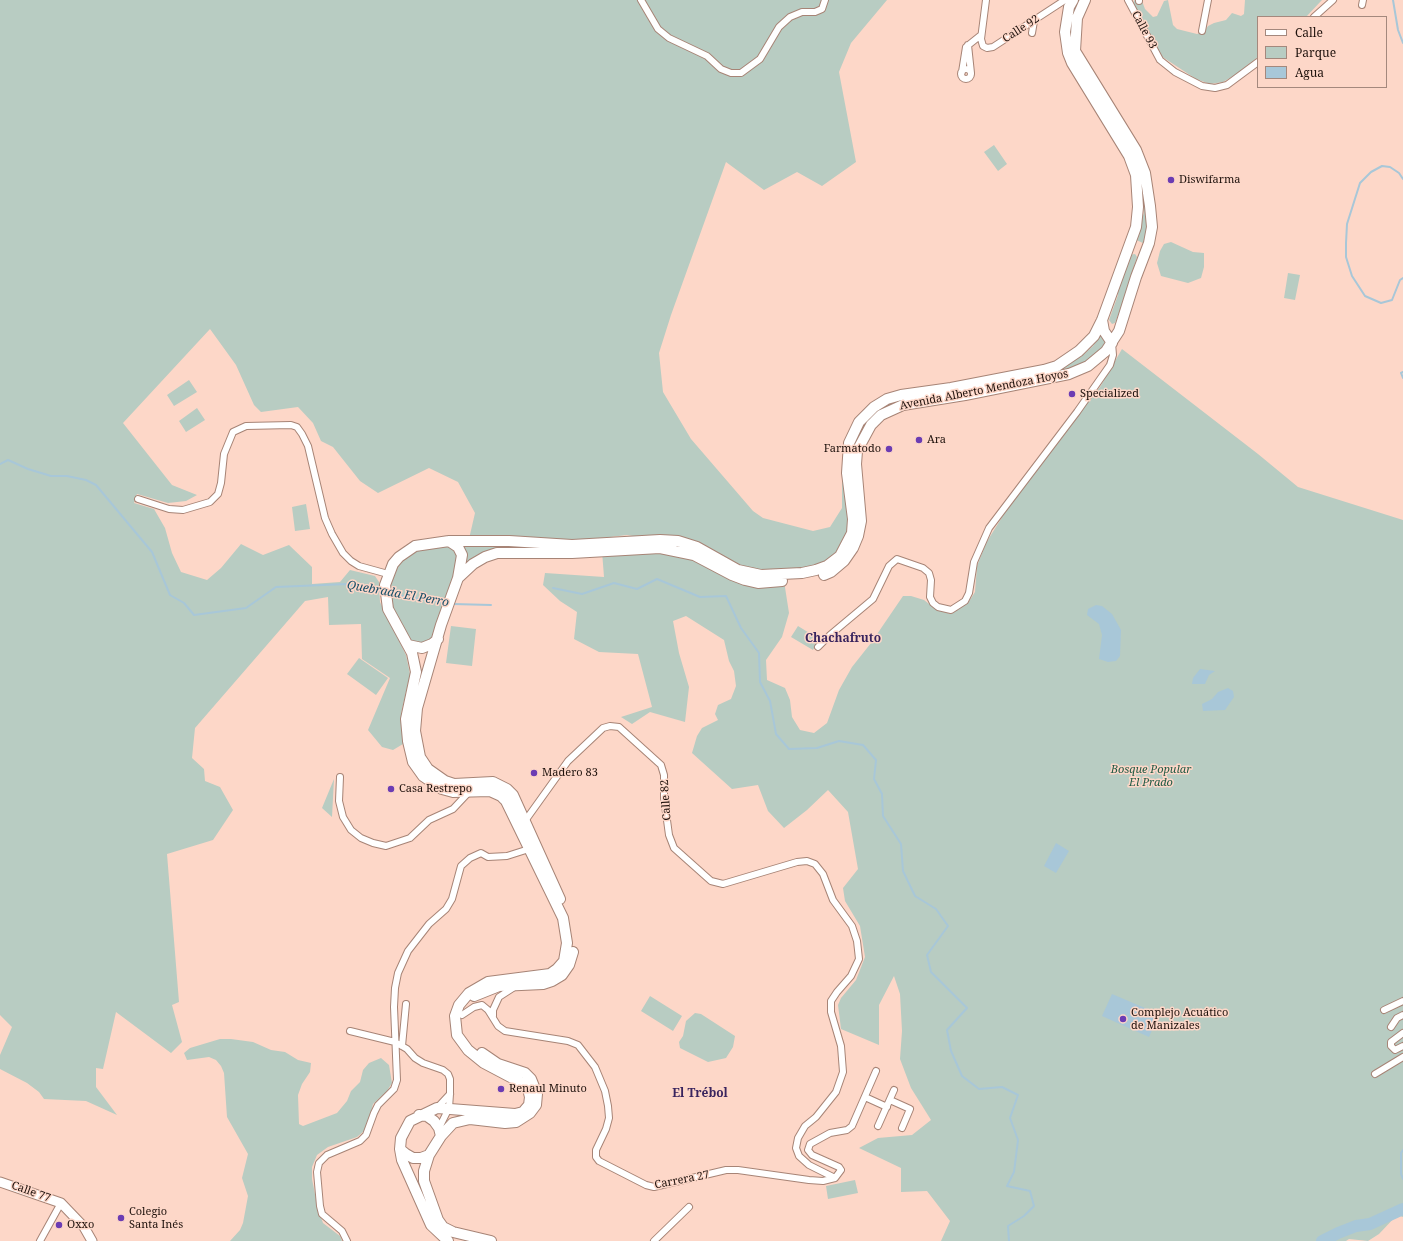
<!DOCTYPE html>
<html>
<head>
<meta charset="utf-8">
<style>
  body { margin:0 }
  #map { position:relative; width:1403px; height:1241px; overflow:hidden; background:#fdd7c8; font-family:"Noto Serif",serif }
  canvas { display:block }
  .legend { position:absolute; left:1257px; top:16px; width:130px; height:72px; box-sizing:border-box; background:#fdd7c8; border:1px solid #a4887d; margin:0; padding:5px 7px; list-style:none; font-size:12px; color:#1e110c }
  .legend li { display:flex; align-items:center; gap:8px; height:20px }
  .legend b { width:20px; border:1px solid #a4887d }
</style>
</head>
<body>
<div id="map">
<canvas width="1403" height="1241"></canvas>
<ul class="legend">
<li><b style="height:5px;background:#fff"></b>Calle</li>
<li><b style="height:11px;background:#b8ccc2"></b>Parque</li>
<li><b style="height:11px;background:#a8c7d8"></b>Agua</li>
</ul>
</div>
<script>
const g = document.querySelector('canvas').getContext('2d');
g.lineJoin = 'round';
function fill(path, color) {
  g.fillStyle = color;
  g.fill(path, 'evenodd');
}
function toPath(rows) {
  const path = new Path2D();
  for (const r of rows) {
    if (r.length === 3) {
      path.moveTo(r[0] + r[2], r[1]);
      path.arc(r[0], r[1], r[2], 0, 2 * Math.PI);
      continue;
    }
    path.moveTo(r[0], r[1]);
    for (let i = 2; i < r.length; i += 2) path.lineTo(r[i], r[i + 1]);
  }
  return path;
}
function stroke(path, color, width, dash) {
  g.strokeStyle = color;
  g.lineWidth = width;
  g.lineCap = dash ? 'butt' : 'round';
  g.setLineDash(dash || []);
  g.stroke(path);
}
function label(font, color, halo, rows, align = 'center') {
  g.font = font + ' "Noto Serif",serif';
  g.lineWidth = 3;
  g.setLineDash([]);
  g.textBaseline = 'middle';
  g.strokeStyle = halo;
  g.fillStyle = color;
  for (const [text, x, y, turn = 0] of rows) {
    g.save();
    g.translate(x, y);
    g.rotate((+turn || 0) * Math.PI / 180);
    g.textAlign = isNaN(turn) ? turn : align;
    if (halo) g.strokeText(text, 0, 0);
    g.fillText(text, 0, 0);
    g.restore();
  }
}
fill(toPath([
  [0,0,887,0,851,43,839,72,856,162,822,186,797,172,764,190,726,162,671,315,659,353,663,392,691,439,753,511,763,518,813,531,830,527,842,508,842,478,851,500,852,533,827,566,761,575,698,547,627,535,602,538,572,545,469,539,475,513,458,482,429,468,378,493,360,481,333,447,321,441,313,423,298,407,261,412,254,405,236,365,210,329,123,423,172,485,197,495,186,501,168,503,137,494,134,503,154,509,165,528,172,553,181,572,207,580,221,568,241,544,263,555,289,545,312,567,312,584,340,582,350,570,375,576,379,582,380,602,406,655,410,674,401,714,403,744,393,750,382,747,368,730,390,678,362,659,361,624,329,625,328,597,305,601,195,728,192,758,204,769,205,781,220,787,233,810,213,840,167,854,179,1002,172,1005,182,1042,171,1053,116,1012,103,1069,96,1068,96,1087,117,1115,86,1101,44,1099,39,1092,27,1083,0,1069,0,1055,12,1027,0,1015],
  [1134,0,1139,3,1142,1,1145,9,1153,17,1157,16,1164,1,1168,0,1173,25,1177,29,1197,34,1204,32,1208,26,1214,23,1226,20,1232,13,1241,16,1244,14,1245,0,1322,0,1306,17,1258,17,1258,57,1235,75,1223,82,1210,84,1196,79,1161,56,1134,8],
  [994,145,1007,164,998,171,984,152],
  [1141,173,1146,190,1147,233,1143,243,1134,239,1144,213],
  [1171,242,1193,252,1204,253,1204,267,1201,278,1188,283,1161,276,1157,263,1160,251,1164,244],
  [1135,254,1137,257,1132,272,1133,276,1115,323,1112,324,1109,320,1118,295,1117,286,1129,255],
  [1288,273,1300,275,1295,300,1284,298],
  [1103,331,1110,342,1085,363,1069,369,1044,371,1073,361,1082,356,1093,346],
  [1122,349,1258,454,1298,487,1403,520,1403,1217,1397,1215,1379,1234,1368,1241,1349,1239,1346,1241,1327,1241,1326,1239,1322,1241,941,1241,950,1221,927,1191,901,1192,901,1168,859,1148,878,1138,912,1135,931,1120,911,1088,900,1059,902,1031,900,994,894,976,879,1005,879,1045,841,1029,838,1005,841,998,856,980,865,957,860,926,845,901,843,888,858,869,848,812,828,790,807,810,784,828,768,811,758,785,732,789,692,753,697,736,702,728,718,720,715,714,718,705,731,699,736,686,734,671,729,661,724,640,686,616,673,621,679,653,689,687,685,722,650,712,632,724,621,717,652,707,638,654,599,652,574,639,577,612,560,601,543,585,545,573,604,577,602,551,677,550,784,581,789,613,782,637,766,660,767,680,785,688,790,700,792,717,800,730,814,733,827,723,839,690,852,667,871,643,903,596,911,596,924,600,937,610,951,614,968,603,975,592,977,566,986,543,1009,506,1038,464,1100,387],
  [189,380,197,392,174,406,167,395],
  [197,408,205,420,186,432,179,421],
  [306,504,310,529,295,531,292,507],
  [460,544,497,544,563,549,510,548,464,567],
  [451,545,459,555,458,564,442,605,432,640,421,645,411,642,390,604,390,581,395,569,403,558,414,550],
  [451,626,476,629,472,666,446,663],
  [798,626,819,639,813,650,791,637],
  [359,658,388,678,376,695,347,674],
  [334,779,332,817,322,808],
  [650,996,682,1016,673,1031,641,1011],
  [695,1013,701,1014,735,1036,733,1047,726,1058,708,1062,680,1048,679,1042,683,1036,686,1021],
  [220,1039,231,1039,253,1042,271,1050,285,1052,298,1060,311,1063,310,1072,302,1084,298,1095,299,1124,303,1126,337,1113,347,1101,351,1091,360,1082,363,1070,369,1063,381,1058,389,1065,392,1083,387,1091,373,1104,368,1124,364,1131,357,1137,328,1147,317,1155,312,1167,312,1179,318,1209,323,1223,340,1236,342,1241,230,1241,240,1230,243,1223,248,1196,242,1178,248,1154,227,1117,224,1073,221,1066,216,1060,209,1057,187,1060,184,1053,190,1048],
  [855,1180,858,1193,828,1199,826,1186]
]), '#b8ccc2');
fill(toPath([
  [1096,605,1102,606,1112,614,1121,630,1120,656,1116,661,1108,662,1099,659,1102,635,1099,624,1087,615,1088,609],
  [1200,669,1215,671,1209,675,1205,684,1192,684,1193,678],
  [1228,688,1233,691,1234,697,1225,710,1203,711,1202,704,1212,699,1218,692],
  [1056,843,1069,851,1056,873,1044,866],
  [1112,994,1159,1014,1149,1037,1102,1016]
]), '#a8c7d8');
stroke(toPath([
  [1393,0,1398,30,1403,43],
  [1403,179,1399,173,1390,167,1382,166,1371,172,1360,183,1347,224,1346,243,1346,257,1352,276,1365,296,1381,303,1392,300,1400,280,1403,278],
  [1403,372,1401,373,1403,378],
  [0,464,8,460,28,469,51,476,67,476,86,480,96,485,152,552,170,595,184,603,194,615,246,608,276,587,347,584,383,593],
  [553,588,582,594,614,583,637,589,657,579,700,597,726,596,741,628,759,653,760,682,770,701,776,734,789,749,817,748,839,741,863,745,876,760,874,779,882,794,883,816,901,844,903,871,915,896,936,909,948,926,927,955,931,972,967,1008,947,1030,951,1051,962,1076,979,1089,1002,1087,1018,1095,1010,1118,1018,1140,1014,1172,1007,1186,1030,1191,1034,1206,1024,1216,1008,1226,1009,1241],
  [390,594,446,603],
  [453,604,491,605],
  [1403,1150,1401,1153,1401,1174,1403,1179]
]), '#a8c7d8', 2);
stroke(toPath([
  [1322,1241,1338,1233,1356,1226,1370,1224,1403,1209]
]), '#a8c7d8', 12);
const street = toPath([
  [641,0,658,29,669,38,707,56,721,69,731,73,741,73,760,59,779,27,790,17,802,12,815,12,822,9,825,0],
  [986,0,981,39,983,46,987,48,993,47,1065,0],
  [1128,0,1160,60,1175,72,1202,86,1215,88,1227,85,1258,62],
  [1139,1,1139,0],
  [1362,5,1363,0],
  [1314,17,1333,0],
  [1202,31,1208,0],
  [1032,33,1034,21],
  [968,45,971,73],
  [966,74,5],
  [962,72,966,47,981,35],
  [138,499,169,509,183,510,210,502,218,494,221,483,224,454,233,432,246,426,291,425,297,427,302,434,308,446,325,518,332,534,343,553,351,561,359,566,388,574],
  [818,647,830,635,873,599,889,566,897,559,923,568,929,573,931,580,930,597,933,603,938,607,951,610,965,601,969,593,974,562,989,528,1077,412,1110,365,1113,355,1112,343],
  [340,777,339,801,343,817,351,830,361,838,373,843,386,846,410,838,429,820,453,809,469,792],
  [525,821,568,761,603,728,610,726,619,727,661,765,664,775,664,798,669,835,674,848,711,881,723,884,797,862,807,861,815,864,823,874,833,900,852,926,857,941,859,959,851,976,837,992,831,1001,831,1012,841,1046,843,1072,836,1092,816,1117,805,1126,798,1138,796,1148,799,1156,809,1165,835,1178],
  [1384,1010,1403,1001],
  [462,1015,474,1007,482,1005,488,1010,498,1026,505,1031,568,1041,578,1045,595,1067,605,1091,608,1106,609,1118,606,1129,596,1150,596,1157,599,1161,646,1185,654,1187,726,1170,738,1170,809,1180,823,1181,835,1178,841,1170,839,1167,812,1155,808,1150,810,1144,830,1133,847,1130,852,1126,876,1071],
  [493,1016,493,1010,499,997,516,986],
  [1391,1027,1397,1018,1403,1015],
  [350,1031,395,1042,407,1049,415,1058,423,1063,443,1070,448,1074,450,1079,450,1094,449,1108,439,1128],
  [1403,1033,1391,1042,1391,1046,1395,1050,1403,1046],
  [402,1046,406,1004],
  [1375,1074,1403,1057],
  [865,1097,887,1107],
  [890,1100,910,1109,902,1128],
  [437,1108,450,1094],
  [878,1126,894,1090],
  [40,1241,61,1203],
  [347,1241,342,1231,322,1214,320,1206,317,1172,319,1163,327,1155,360,1141,366,1135,374,1113,378,1105,394,1089,397,1080,394,1007,395,988,398,973,408,951,429,924,446,909,452,899,461,866,470,858,481,853,488,857,507,856,529,849],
  [654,1241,689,1207]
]);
const secondary = toPath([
  [0,1182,61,1203,84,1227,92,1241]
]);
const primary = toPath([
  [1102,320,1104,331,1112,343],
  [449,541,458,547,462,555,458,578],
  [824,575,831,572,844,561,853,548,858,536,861,521,856,464,857,451,871,425,881,415,903,405,965,395,1069,374,1088,366,1106,351,1119,331,1136,277,1149,243,1152,227,1150,206,1145,173,1136,150,1075,51,1077,18,1085,0],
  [408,645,422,648,432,644,438,639],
  [560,899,513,795,507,789,493,782,454,784,445,781,428,769,420,757,415,731,417,708,441,625,458,578,473,564,485,557,497,553,572,553,660,548,694,555,732,575,745,580,758,583,782,581],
  [474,996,499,986,543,984,552,981,562,975,569,965,573,952],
  [482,1053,498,1064,525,1073,531,1079,537,1094,536,1105,530,1113,516,1122,505,1123,470,1119,453,1123,441,1136,429,1155,424,1171,424,1181,438,1220,443,1227,453,1232,491,1241],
  [419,1115,427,1116,434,1121,439,1128,441,1136],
  [400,1149,406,1154,413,1158,421,1158,429,1155],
  [448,1241,431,1225,402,1160,400,1149,401,1138,410,1121,437,1108,515,1114,523,1112,529,1105,530,1097,528,1089,520,1082,484,1063,468,1050,457,1035,455,1016,459,1005,469,993,488,982,550,974,557,969,564,961,567,943,563,918,506,801,501,796,490,791,453,792,442,789,423,776,413,762,408,741,406,719,416,672,412,653,388,609,385,585,393,564,399,557,415,546,449,541,509,541,572,545,660,540,678,541,697,547,738,570,761,575,802,573,816,570,827,566,840,556,852,533,853,519,847,473,849,443,859,422,874,407,887,399,901,395,951,388,1044,370,1057,366,1079,351,1094,336,1102,320,1136,227,1138,207,1136,175,1129,156,1072,63,1068,53,1065,32,1069,7,1073,0]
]);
stroke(street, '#a78476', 8);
stroke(secondary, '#a78476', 11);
stroke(primary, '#a78476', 12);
stroke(street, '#fff', 6);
stroke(secondary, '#fff', 9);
stroke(primary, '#fff', 10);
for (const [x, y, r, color] of [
  [1171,180,4,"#6b3cb3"],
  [1072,394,4,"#6b3cb3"],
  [919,440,4,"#6b3cb3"],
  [889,449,4,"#6b3cb3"],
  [534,773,4,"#6b3cb3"],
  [391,789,4,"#6b3cb3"],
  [1123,1019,4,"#6b3cb3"],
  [501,1089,4,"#6b3cb3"],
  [121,1218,4,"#6b3cb3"],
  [59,1225,4,"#6b3cb3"]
]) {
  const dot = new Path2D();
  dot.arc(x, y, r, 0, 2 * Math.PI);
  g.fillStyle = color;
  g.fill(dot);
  stroke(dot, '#fdd7c8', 1.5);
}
label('11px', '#1e110c', '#fdd7c8', [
  ["Calle 92",1021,29,-33],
  ["Calle 93",1144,30,62],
  ["Avenida Alberto Mendoza Hoyos",984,390,-11],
  ["Calle 82",666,800,-94],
  ["Carrera 27",682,1180,-11],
  ["Calle 77",31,1192,20]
]);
label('11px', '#1e110c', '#fdd7c8', [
  ["Diswifarma",1179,180],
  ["Specialized",1080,394],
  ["Ara",927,440],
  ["Farmatodo",881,449,"right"],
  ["Madero 83",542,773],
  ["Casa Restrepo",399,789],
  ["Complejo Acuático",1131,1013],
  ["de Manizales",1131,1026],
  ["Renaul Minuto",509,1089],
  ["Colegio",129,1212],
  ["Santa Inés",129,1225],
  ["Oxxo",67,1225]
], 'left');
label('italic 11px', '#205a44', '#fdd7c8', [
  ["Bosque Popular",1151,770],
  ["El Prado",1151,783]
]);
label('italic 12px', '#174f69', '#fdd7c8', [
  ["Quebrada El Perro",398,594,10]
]);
label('bold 12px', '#39245e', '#fdd7c8', [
  ["Chachafruto",843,639],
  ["El Trébol",700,1094]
]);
</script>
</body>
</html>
